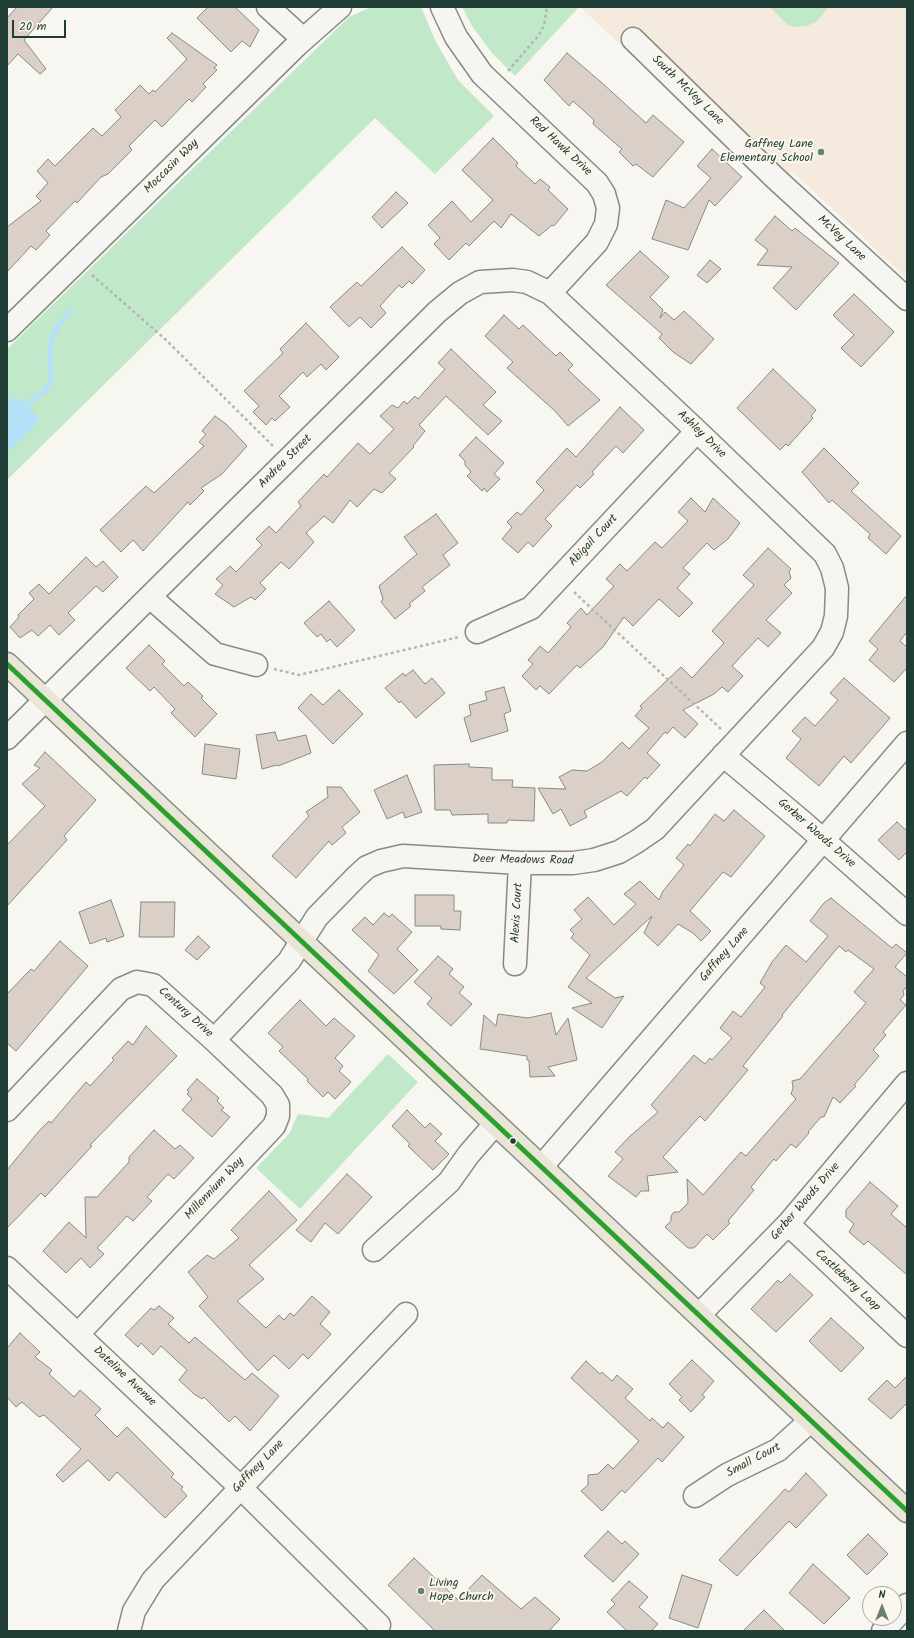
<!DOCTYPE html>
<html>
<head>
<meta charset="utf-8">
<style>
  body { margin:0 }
  #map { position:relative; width:914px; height:1638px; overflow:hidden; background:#f8f6f0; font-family:Kalam,sans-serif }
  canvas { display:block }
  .frame { position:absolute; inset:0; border:8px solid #1f3d34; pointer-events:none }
  .north { position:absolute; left:862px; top:1586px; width:40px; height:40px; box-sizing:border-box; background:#fbf7ec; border:1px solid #a3ada2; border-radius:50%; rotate:0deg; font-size:11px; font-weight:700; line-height:16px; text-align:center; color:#1f3d34 }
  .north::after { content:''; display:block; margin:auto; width:14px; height:18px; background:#6b7e76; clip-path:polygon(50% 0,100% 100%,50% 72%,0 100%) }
  .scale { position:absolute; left:12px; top:20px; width:54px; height:18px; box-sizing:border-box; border:2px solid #1f3d34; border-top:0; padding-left:5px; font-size:12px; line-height:14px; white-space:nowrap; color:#1f3d34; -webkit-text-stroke:3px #fbf7ec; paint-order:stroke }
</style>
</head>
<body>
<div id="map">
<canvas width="914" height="1638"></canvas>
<div class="frame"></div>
<div class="north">N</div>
<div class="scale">20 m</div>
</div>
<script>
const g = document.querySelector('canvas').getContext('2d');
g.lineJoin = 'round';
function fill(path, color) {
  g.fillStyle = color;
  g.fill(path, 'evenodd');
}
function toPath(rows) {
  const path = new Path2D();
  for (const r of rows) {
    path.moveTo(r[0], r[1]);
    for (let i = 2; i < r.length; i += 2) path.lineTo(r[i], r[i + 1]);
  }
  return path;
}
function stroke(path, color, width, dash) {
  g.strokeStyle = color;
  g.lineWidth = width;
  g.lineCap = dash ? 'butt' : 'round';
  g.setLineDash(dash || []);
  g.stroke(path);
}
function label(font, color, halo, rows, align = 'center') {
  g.font = font + ' Kalam,sans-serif';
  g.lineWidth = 4;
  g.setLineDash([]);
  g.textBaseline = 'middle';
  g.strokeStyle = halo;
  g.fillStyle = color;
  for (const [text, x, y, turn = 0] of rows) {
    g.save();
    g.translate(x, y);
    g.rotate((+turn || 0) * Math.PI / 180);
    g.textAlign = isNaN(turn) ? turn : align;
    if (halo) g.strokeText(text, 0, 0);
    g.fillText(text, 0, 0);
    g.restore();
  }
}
fill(toPath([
  [580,7,907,7,907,279,792,171,775,189]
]), '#f4eade');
fill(toPath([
  [371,7,421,7,436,42,458,80,494,116,435,174,375,118,7,480,7,349,349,17],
  [462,7,579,7,515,76,492,53,472,26],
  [770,7,829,7,817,21,807,26,796,27,788,25],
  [388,1054,418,1082,300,1209,256,1168,289,1134,298,1114,328,1118]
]), '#c2e8ca');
fill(toPath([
  [14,398,27,403,39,419,36,424,7,453,7,400]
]), '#b6e0f7');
stroke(toPath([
  [27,403,44,392,51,380,50,352,51,340,56,329,70,312]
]), '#b6e0f7', 5.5);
const building = toPath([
  [17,7,53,7,24,40,46,69,40,74,18,54,7,66,7,18,17,7],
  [208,7,235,7,259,30,250,47,242,41,231,52,197,18,208,7],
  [172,33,217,65,214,68,217,70,203,84,206,87,192,102,189,99,162,127,155,120,129,146,132,150,108,174,101,177,77,203,75,201,46,231,50,235,36,250,31,246,7,272,7,227,41,201,36,196,48,183,37,171,48,159,55,166,93,128,102,136,121,117,115,110,140,85,149,94,153,90,155,92,187,59,167,38,172,33],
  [567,53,601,82,646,123,653,115,684,142,653,177,636,164,633,166,619,152,622,149,593,124,594,120,573,101,569,106,544,80,567,53],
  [493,138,518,163,516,166,535,184,540,179,550,187,548,190,568,209,554,226,552,225,539,236,511,214,501,228,494,221,469,246,466,243,449,260,434,244,440,238,428,225,452,201,471,222,493,200,462,170,493,138],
  [712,149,742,177,715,206,709,200,688,250,652,239,666,200,684,208,711,178,697,166,712,149],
  [396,192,408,203,382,228,372,217,396,192],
  [775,216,792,231,795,228,839,263,796,310,773,288,792,267,757,265,768,250,755,240,775,216],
  [402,247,425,270,412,284,409,281,402,288,399,285,380,306,386,313,371,328,360,317,349,327,330,307,357,282,361,286,402,247],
  [640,251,669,277,650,297,663,310,660,318,665,312,674,320,684,311,714,339,691,364,673,352,659,338,662,334,606,285,640,251],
  [710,260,721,269,707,283,697,275,710,260],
  [854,294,894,332,861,367,841,348,854,335,833,315,854,294],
  [504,315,519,329,523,325,556,356,560,352,573,365,568,370,600,400,568,426,555,411,507,368,513,362,485,336,504,315],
  [306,323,339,357,326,370,321,364,307,377,303,372,279,396,290,407,275,421,272,418,266,425,253,412,259,406,244,391,283,353,280,349,306,323],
  [451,349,496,392,483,405,502,421,488,435,446,396,419,425,425,431,413,446,414,447,389,473,396,479,382,493,374,489,357,507,350,500,333,523,324,516,306,533,314,542,289,569,281,562,260,583,266,589,255,600,251,597,234,607,215,594,223,585,216,579,230,566,236,572,262,545,256,539,269,526,276,533,301,506,298,502,324,474,327,477,358,443,370,454,394,429,380,416,392,405,398,408,404,401,407,404,415,396,418,399,445,369,438,363,451,349],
  [773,369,816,410,811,416,813,418,788,446,786,444,780,450,737,408,773,369],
  [620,407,644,430,623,453,616,446,592,472,594,474,580,488,577,485,545,519,552,526,533,547,528,542,518,553,502,539,512,527,507,522,517,512,521,515,544,490,536,482,567,448,576,457,620,407],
  [215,416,226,424,247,446,222,474,201,488,204,491,190,505,188,502,143,551,133,540,121,552,100,530,146,486,154,493,204,446,199,442,206,434,202,431,215,416],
  [476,437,504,463,494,474,500,479,487,492,484,488,482,491,467,476,471,472,465,465,465,461,459,455,476,437],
  [824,448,859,483,851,491,901,536,886,554,868,538,870,534,832,500,829,503,802,472,824,448],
  [691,498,705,512,713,498,740,523,728,539,714,550,707,543,683,568,690,574,677,588,693,603,679,617,659,599,633,626,624,617,603,647,580,668,577,665,549,694,540,686,536,690,522,676,533,664,528,660,540,646,548,653,571,627,567,623,581,608,587,615,614,586,606,579,620,564,627,571,655,542,662,548,688,521,678,512,691,498],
  [436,514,458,543,443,555,450,565,422,587,425,591,409,604,411,606,395,619,381,602,383,599,379,586,417,554,404,537,436,514],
  [768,548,791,569,789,572,791,578,784,585,792,593,766,620,781,633,768,647,758,638,732,666,743,676,728,692,722,687,714,694,683,710,698,724,685,738,673,727,667,734,665,732,647,753,660,765,647,779,645,777,627,796,621,791,584,811,587,817,570,826,561,809,553,814,538,788,566,789,559,777,572,770,587,771,602,762,622,742,629,749,649,728,635,716,642,708,640,706,681,667,692,678,724,643,712,631,754,585,743,575,768,548],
  [86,557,96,567,103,561,118,577,103,592,96,586,68,613,75,620,59,635,50,625,38,636,32,630,20,638,10,627,19,617,18,615,34,599,29,593,39,584,49,594,86,557],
  [907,595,907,632,900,641,907,647,907,668,894,682,869,660,878,649,869,641,907,595],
  [329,601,355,630,337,647,330,639,327,642,321,634,317,637,304,623,329,601],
  [149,645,165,661,162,664,184,686,188,682,203,696,201,698,217,714,195,737,171,713,175,709,154,687,150,691,126,668,149,645],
  [413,670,425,684,432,678,445,693,416,718,401,701,399,703,385,688,403,673,405,676,413,670],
  [844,678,890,718,851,763,844,756,819,786,786,758,801,739,792,731,805,717,815,726,838,700,830,693,844,678],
  [504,687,511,711,504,714,508,731,471,742,464,718,471,715,469,705,487,700,485,692,504,687],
  [339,690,363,714,333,744,298,708,311,694,323,705,339,690],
  [275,732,278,741,306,735,311,753,278,766,277,765,262,769,256,735,275,732],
  [205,744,240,749,236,779,202,774,205,744],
  [45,752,96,800,64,836,67,840,7,906,7,845,45,806,22,784,40,768,34,765,45,752],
  [469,764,469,767,492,768,492,780,513,780,512,787,535,788,534,821,508,820,507,823,488,823,488,814,452,815,450,810,435,810,434,765,469,764],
  [407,775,422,812,405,818,403,812,387,819,374,790,407,775],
  [327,787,341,787,360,812,342,827,346,833,332,845,329,841,296,878,272,856,309,816,306,812,328,797,327,787],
  [734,810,765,836,731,877,723,872,690,911,711,931,701,941,693,933,678,924,658,946,644,933,652,916,586,978,615,998,624,996,602,1028,572,1008,592,1003,568,987,590,955,571,938,574,934,570,930,582,919,574,910,588,897,614,925,636,904,624,894,640,881,659,900,663,891,684,865,676,858,688,844,690,846,715,814,724,821,734,810],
  [897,822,907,831,907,852,899,860,878,840,897,822],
  [415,895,454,895,454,911,461,911,460,930,441,929,441,926,415,926,415,895],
  [831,898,892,948,896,944,907,953,895,967,907,977,907,986,903,991,904,995,900,1000,906,1005,883,1032,886,1035,873,1050,879,1056,854,1085,856,1086,840,1103,833,1097,824,1117,821,1117,808,1132,809,1133,796,1148,791,1144,776,1161,774,1159,751,1187,754,1190,728,1221,730,1223,713,1240,707,1234,694,1248,688,1248,665,1227,671,1221,671,1216,674,1212,679,1212,688,1203,687,1179,703,1195,741,1152,746,1156,796,1099,791,1094,793,1088,792,1081,800,1079,866,1003,854,992,874,969,848,950,846,952,839,946,782,1015,783,1016,743,1066,748,1070,705,1121,700,1116,663,1157,678,1172,647,1176,649,1191,641,1191,636,1197,608,1176,623,1159,615,1152,629,1137,658,1112,651,1105,694,1055,705,1064,710,1058,712,1060,732,1038,720,1028,733,1011,741,1017,765,987,760,983,772,962,786,945,806,962,828,936,810,921,824,903,831,898],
  [111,900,124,936,107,942,106,938,90,944,79,912,111,900],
  [141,902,175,902,174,937,139,937,141,902],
  [384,913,389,917,392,914,412,932,397,949,418,970,394,994,368,971,379,955,352,930,365,917,373,925,384,913],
  [198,936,210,947,197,960,185,950,198,936],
  [60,941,88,966,16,1051,7,1043,7,994,31,969,34,971,60,941],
  [438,956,453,969,449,974,464,987,459,993,472,1004,451,1026,427,1004,432,998,414,982,438,956],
  [300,1000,326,1026,334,1018,355,1036,335,1058,343,1066,339,1071,351,1082,335,1099,328,1092,323,1097,307,1081,308,1079,279,1051,283,1047,268,1033,300,1000],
  [551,1013,556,1035,568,1018,577,1060,548,1067,555,1076,530,1077,529,1060,527,1060,527,1056,480,1049,484,1015,496,1026,498,1014,528,1018,551,1013],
  [146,1026,177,1056,90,1145,92,1146,45,1197,41,1193,7,1228,7,1170,39,1131,49,1121,51,1123,86,1082,90,1086,114,1060,112,1058,128,1041,133,1045,146,1026],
  [197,1079,219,1098,217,1101,224,1108,221,1110,230,1117,212,1137,182,1110,192,1099,187,1094,189,1092,187,1090,197,1079],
  [407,1110,425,1128,430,1123,442,1134,435,1141,449,1154,433,1170,408,1146,410,1144,392,1126,407,1110],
  [154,1130,175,1149,180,1145,194,1158,174,1179,168,1174,147,1197,152,1201,133,1221,127,1216,97,1248,104,1254,90,1268,81,1258,66,1273,43,1251,69,1222,86,1238,85,1197,97,1197,129,1162,129,1157,154,1130],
  [347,1174,372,1197,338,1234,325,1223,311,1242,296,1230,347,1174],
  [870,1182,898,1206,891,1214,907,1228,907,1275,868,1241,864,1245,849,1232,854,1224,846,1217,846,1210,870,1182],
  [269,1191,297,1220,249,1265,264,1279,237,1301,266,1328,279,1315,284,1320,290,1313,294,1316,312,1296,330,1312,320,1324,331,1334,308,1359,303,1354,289,1369,274,1355,258,1371,199,1306,208,1297,188,1272,207,1255,214,1259,239,1238,231,1230,269,1191],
  [790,1274,813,1295,776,1332,751,1309,778,1280,781,1283,790,1274],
  [159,1306,174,1318,168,1324,189,1343,195,1337,245,1380,252,1373,279,1396,250,1431,235,1416,229,1422,204,1397,202,1399,194,1394,179,1380,187,1370,161,1346,153,1355,141,1343,138,1347,125,1335,151,1308,154,1310,159,1306],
  [831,1318,864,1348,841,1372,809,1341,831,1318],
  [20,1333,40,1352,35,1357,52,1370,49,1374,74,1397,80,1390,101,1409,95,1415,117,1437,127,1427,174,1474,171,1477,183,1487,181,1489,187,1496,165,1518,117,1472,109,1481,88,1460,63,1482,56,1475,81,1449,44,1415,39,1417,22,1402,16,1407,7,1397,7,1348,20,1333],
  [692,1360,714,1381,702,1395,705,1397,691,1412,679,1400,682,1397,669,1384,692,1360],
  [586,1361,600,1374,602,1372,612,1381,617,1375,633,1389,625,1398,650,1421,652,1418,663,1428,668,1422,684,1437,662,1462,658,1458,625,1493,622,1490,602,1511,581,1491,588,1485,588,1475,598,1474,608,1464,613,1469,639,1441,571,1378,586,1361],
  [907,1376,907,1403,891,1419,868,1399,887,1380,895,1388,907,1376],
  [806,1473,827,1495,796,1528,789,1521,737,1576,719,1560,785,1489,789,1492,806,1473],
  [608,1531,622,1544,625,1541,639,1554,613,1582,584,1556,608,1531],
  [868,1534,888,1554,867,1575,847,1555,868,1534],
  [414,1558,458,1600,482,1575,521,1609,535,1597,560,1619,549,1631,435,1631,388,1585,414,1558],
  [813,1564,850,1598,824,1624,789,1593,813,1564],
  [682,1575,712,1585,698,1628,669,1618,682,1575],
  [629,1581,648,1597,639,1607,658,1624,651,1631,627,1631,607,1612,615,1604,611,1600,629,1581],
  [764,1610,785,1631,743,1631,764,1610]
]);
fill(building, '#dad0c7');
stroke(building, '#868b86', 1);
const minor = toPath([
  [268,7,303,39],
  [442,7,456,37,482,74,597,183,604,194,608,208,606,224,597,242,550,293],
  [633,39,775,178,907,299],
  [7,330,297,45,340,7],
  [150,597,215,654,256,665],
  [477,632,531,608,697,431],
  [7,738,437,312,460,293,480,282,513,280,527,282,550,293,697,431,825,554,832,568,837,588,836,616,832,632,823,648,655,829,636,842,619,852,594,860,573,863,520,863,403,856,381,861,367,867,356,877,317,917,289,961,214,1040,153,985,137,982,121,989,7,1110],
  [723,755,805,824,907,914],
  [515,964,520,863],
  [542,1166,907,743],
  [788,1224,907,1336],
  [374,1250,449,1182,469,1154,495,1124],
  [7,1268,240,1487,379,1625],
  [699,1315,788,1224,907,1083],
  [78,1334,274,1126,278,1116,278,1105,272,1095,214,1040],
  [695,1496,727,1475,778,1450,810,1421],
  [129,1631,134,1611,153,1580,406,1314],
  [883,1631,907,1605]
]);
const major = toPath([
  [7,664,907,1511]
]);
stroke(minor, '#868b86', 25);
stroke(major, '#868b86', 25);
stroke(toPath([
  [508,71,539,35,544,25,547,7],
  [92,275,165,339,274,447],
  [574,592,721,729],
  [274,669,299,675,459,637]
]), '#b2b5b1', 2.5, [3, 3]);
stroke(minor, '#f6f5f1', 22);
stroke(major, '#eae6d7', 22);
stroke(toPath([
  [7,664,907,1511]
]), '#2ca02c', 5);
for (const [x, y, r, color] of [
  [821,152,4,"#6b7e76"],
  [513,1141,3.5,"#1f3d34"],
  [421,1591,4,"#6b7e76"]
]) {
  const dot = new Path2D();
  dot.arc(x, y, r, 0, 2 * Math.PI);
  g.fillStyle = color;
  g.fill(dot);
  stroke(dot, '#fbf7ec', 1.5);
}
label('12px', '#1f3d34', '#fbf7ec', [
  ["South McVey Lane",687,91,44],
  ["Red Hawk Drive",560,147,43],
  ["Moccasin Way",172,167,-45],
  ["McVey Lane",841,239,43],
  ["Ashley Drive",701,435,44],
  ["Andrea Street",286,462,-45],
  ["Abigail Court",594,541,-47],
  ["Gerber Woods Drive",816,834,41],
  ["Deer Meadows Road",523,861,1],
  ["Alexis Court",518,913,-87],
  ["Gaffney Lane",725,955,-49],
  ["Century Drive",185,1013,42],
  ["Millennium Way",215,1189,-47],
  ["Gerber Woods Drive",806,1202,-49],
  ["Castleberry Loop",847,1281,43],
  ["Dateline Avenue",124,1377,43],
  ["Small Court",754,1461,-28],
  ["Gaffney Lane",259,1467,-46]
]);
label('12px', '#1f3d34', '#fbf7ec', [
  ["Gaffney Lane",813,145],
  ["Elementary School",813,159],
  ["Living",429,1584,"left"],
  ["Hope Church",429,1598,"left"]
], 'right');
</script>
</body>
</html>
